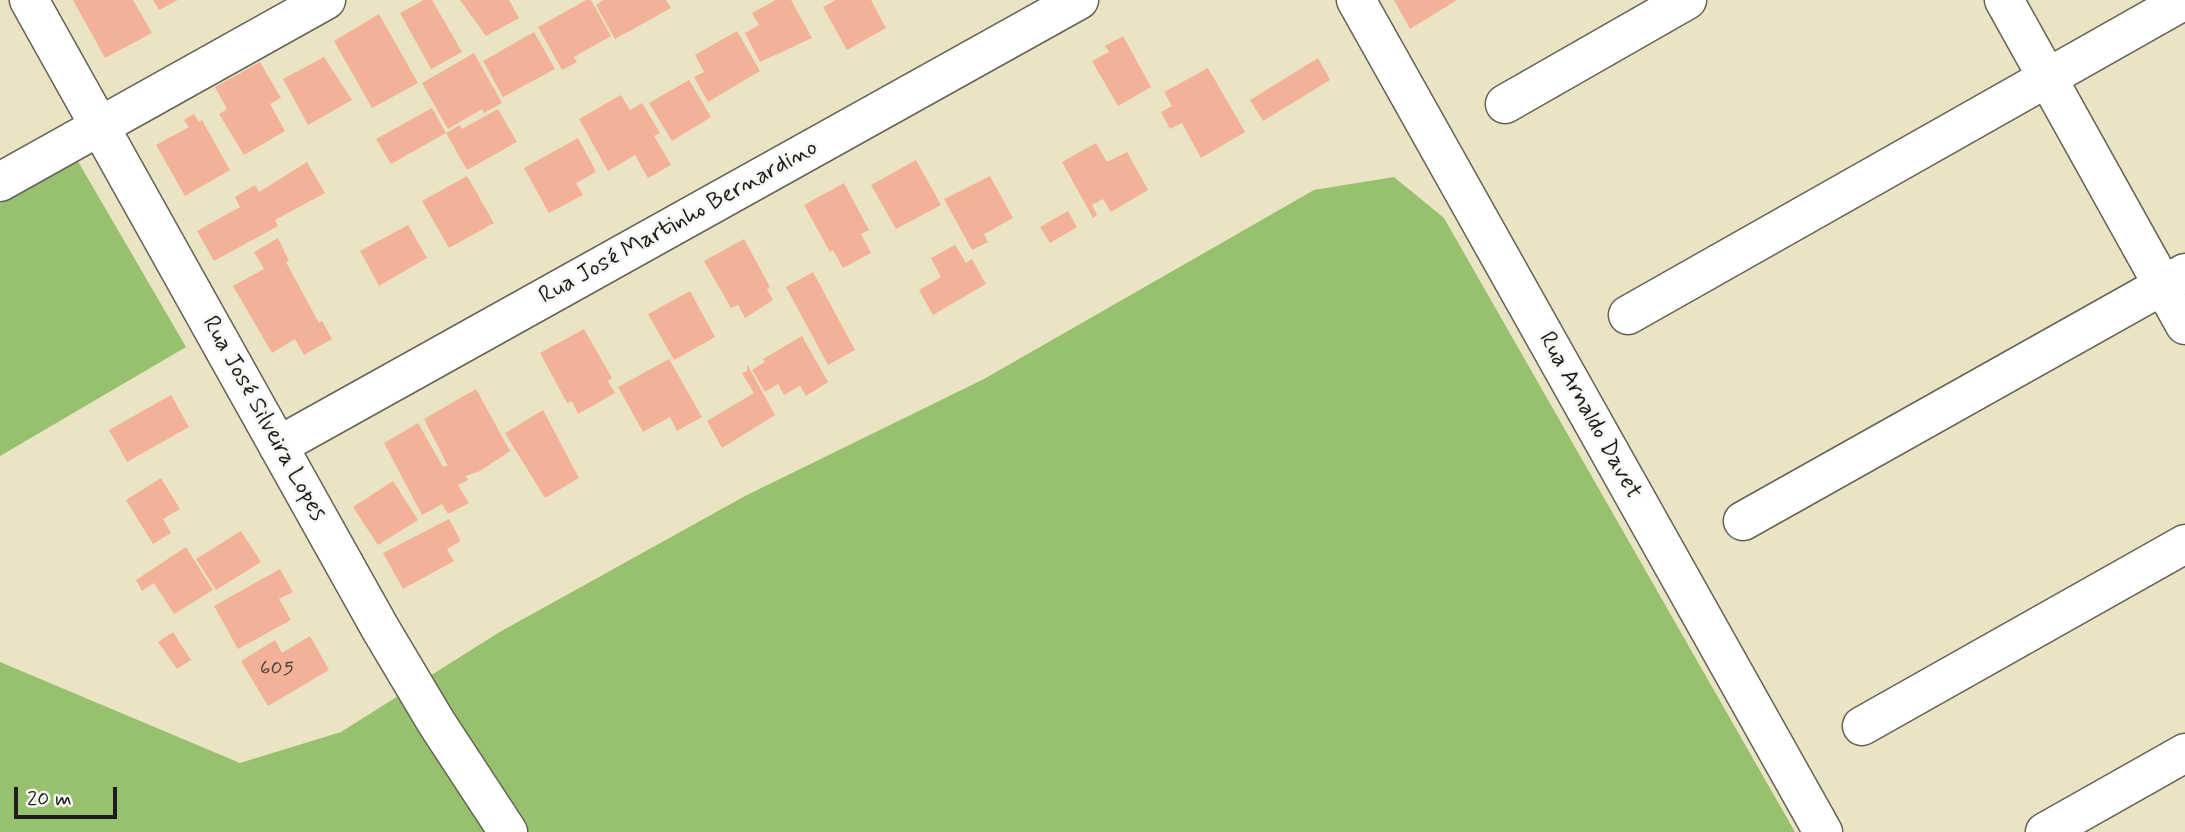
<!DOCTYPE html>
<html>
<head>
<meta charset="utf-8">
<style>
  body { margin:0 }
  #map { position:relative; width:2185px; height:832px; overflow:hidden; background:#eae4c4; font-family:Mynerve,sans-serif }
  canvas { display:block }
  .scale { position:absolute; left:14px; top:787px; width:103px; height:32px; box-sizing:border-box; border:4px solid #1c1c1c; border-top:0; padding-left:9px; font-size:21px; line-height:24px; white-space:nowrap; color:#1c1c1c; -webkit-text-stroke:5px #f6f6f2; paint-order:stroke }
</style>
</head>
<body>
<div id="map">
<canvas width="2185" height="832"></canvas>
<div class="scale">20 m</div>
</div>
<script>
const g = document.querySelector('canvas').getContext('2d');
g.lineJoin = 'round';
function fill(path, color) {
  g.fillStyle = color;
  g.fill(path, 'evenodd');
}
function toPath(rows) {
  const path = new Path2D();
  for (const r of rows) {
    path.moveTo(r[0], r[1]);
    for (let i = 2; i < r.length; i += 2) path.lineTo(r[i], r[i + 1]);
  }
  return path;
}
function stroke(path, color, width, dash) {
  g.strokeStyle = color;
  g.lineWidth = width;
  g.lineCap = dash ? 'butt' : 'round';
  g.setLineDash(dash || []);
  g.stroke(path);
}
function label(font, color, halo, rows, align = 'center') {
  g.font = font + ' Mynerve,sans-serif';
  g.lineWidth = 5;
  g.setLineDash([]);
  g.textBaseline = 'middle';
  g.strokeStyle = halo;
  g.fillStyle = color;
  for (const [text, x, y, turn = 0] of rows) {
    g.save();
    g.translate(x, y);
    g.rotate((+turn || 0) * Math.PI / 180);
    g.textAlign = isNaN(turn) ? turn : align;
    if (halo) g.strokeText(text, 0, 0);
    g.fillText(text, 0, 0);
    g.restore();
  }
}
fill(toPath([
  [76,158,186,347,0,456,0,203],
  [1394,177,1444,218,1795,832,0,832,0,662,240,763,341,732,498,633,745,496,984,379,1314,190]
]), '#98c16d');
fill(toPath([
  [73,0,133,0,152,33,105,58],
  [153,0,178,0,159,10],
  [424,0,432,0,462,52,431,69,400,13],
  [460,0,509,0,519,18,486,36],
  [586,0,591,0,611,36,574,57,577,62,562,70,538,27],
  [604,0,666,0,671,8,615,39,596,5],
  [776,0,791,0,812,38,760,62,745,33,759,25,752,13],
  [836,0,871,0,886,28,847,50,823,7],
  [1394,0,1457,0,1410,29],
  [379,14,418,83,372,108,334,41],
  [737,31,760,71,708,102,694,77,704,72,695,55],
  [534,32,555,69,503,97,483,61],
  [1123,36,1151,87,1118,106,1092,61,1109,52,1105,46],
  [474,53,502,103,484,113,482,109,448,129,422,83],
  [324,57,352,100,308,125,283,79],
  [1318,58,1330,80,1263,121,1250,100],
  [260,62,281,98,270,104,285,131,244,155,219,114,227,109,215,87],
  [1208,68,1245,132,1201,158,1182,123,1170,129,1161,112,1172,106,1164,92],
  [689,80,711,117,672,141,649,103],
  [621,95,630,110,642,103,660,133,654,136,671,165,648,178,635,155,608,171,579,119],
  [432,108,446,133,391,164,376,139],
  [498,109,517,142,467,170,446,133,460,125,462,129],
  [194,114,199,122,202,120,230,170,185,196,156,145,189,127,184,120],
  [578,138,596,172,576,183,583,195,549,213,524,168],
  [1096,143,1107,162,1127,152,1148,190,1111,212,1103,199,1092,205,1097,215,1093,218,1062,162],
  [916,160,941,205,896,229,871,185],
  [307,162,325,193,275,220,278,226,214,261,197,231,240,207,235,197,255,185,259,192],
  [467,176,494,223,449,248,422,201],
  [990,176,1013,218,984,234,988,242,972,250,944,199],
  [844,183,869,230,861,234,871,253,843,268,833,250,830,252,804,205],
  [1068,211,1077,227,1050,243,1040,227],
  [408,225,427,258,379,286,360,251],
  [278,238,289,261,286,262,319,323,322,321,332,339,304,355,295,339,272,353,233,286,264,269,254,252],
  [744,239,770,287,767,289,773,300,745,318,738,305,731,308,704,261],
  [955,245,966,263,972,259,986,284,933,315,919,290,941,277,931,258],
  [813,272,855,350,828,365,786,287],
  [690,291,715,337,674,360,648,314],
  [584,329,612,378,608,381,615,393,578,414,572,401,567,403,540,353],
  [802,336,828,382,806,396,800,386,784,395,778,384,765,392,752,370,765,362,763,359],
  [669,359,702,417,677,431,670,417,643,432,618,387],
  [747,364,775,415,722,448,707,421,754,393,742,373,747,371],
  [476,389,510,451,480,471,466,476,468,480,458,485,469,503,448,514,442,504,422,515,384,443,418,423,443,467,447,465,449,468,424,419],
  [171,395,189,427,127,462,109,430],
  [543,410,579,478,545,498,505,433],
  [161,478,180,509,163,519,171,533,153,544,126,500],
  [393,481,418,520,378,545,353,507],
  [449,519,461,541,447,549,454,561,403,589,383,553],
  [241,531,261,562,216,590,196,559],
  [186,547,213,590,174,614,154,583,142,591,136,580],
  [280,569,293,592,279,599,291,620,238,649,214,606],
  [173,632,191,660,177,669,158,642],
  [310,636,329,670,268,706,241,661,275,640,282,653]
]), '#f3b297');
const minor = toPath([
  [29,0,380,628,436,722,508,832],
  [1356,0,1823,832],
  [2004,0,2185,325],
  [1505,104,1687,0],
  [0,182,326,0],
  [1628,315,2185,0],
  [278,446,1079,0],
  [1743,521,2185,273],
  [1862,726,2185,544],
  [2045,832,2185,753]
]);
stroke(minor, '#646257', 41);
stroke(minor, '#fff', 38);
label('21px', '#52423b', null, [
  ["605",277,670]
]);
label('24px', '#1c1c1c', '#f6f6f2', [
  ["Rua José Martinho Bernardino",679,223,-29],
  ["Rua Arnaldo Davet",1589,416,61],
  ["Rua José Silveira Lopes",263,419,61]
]);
</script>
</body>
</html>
